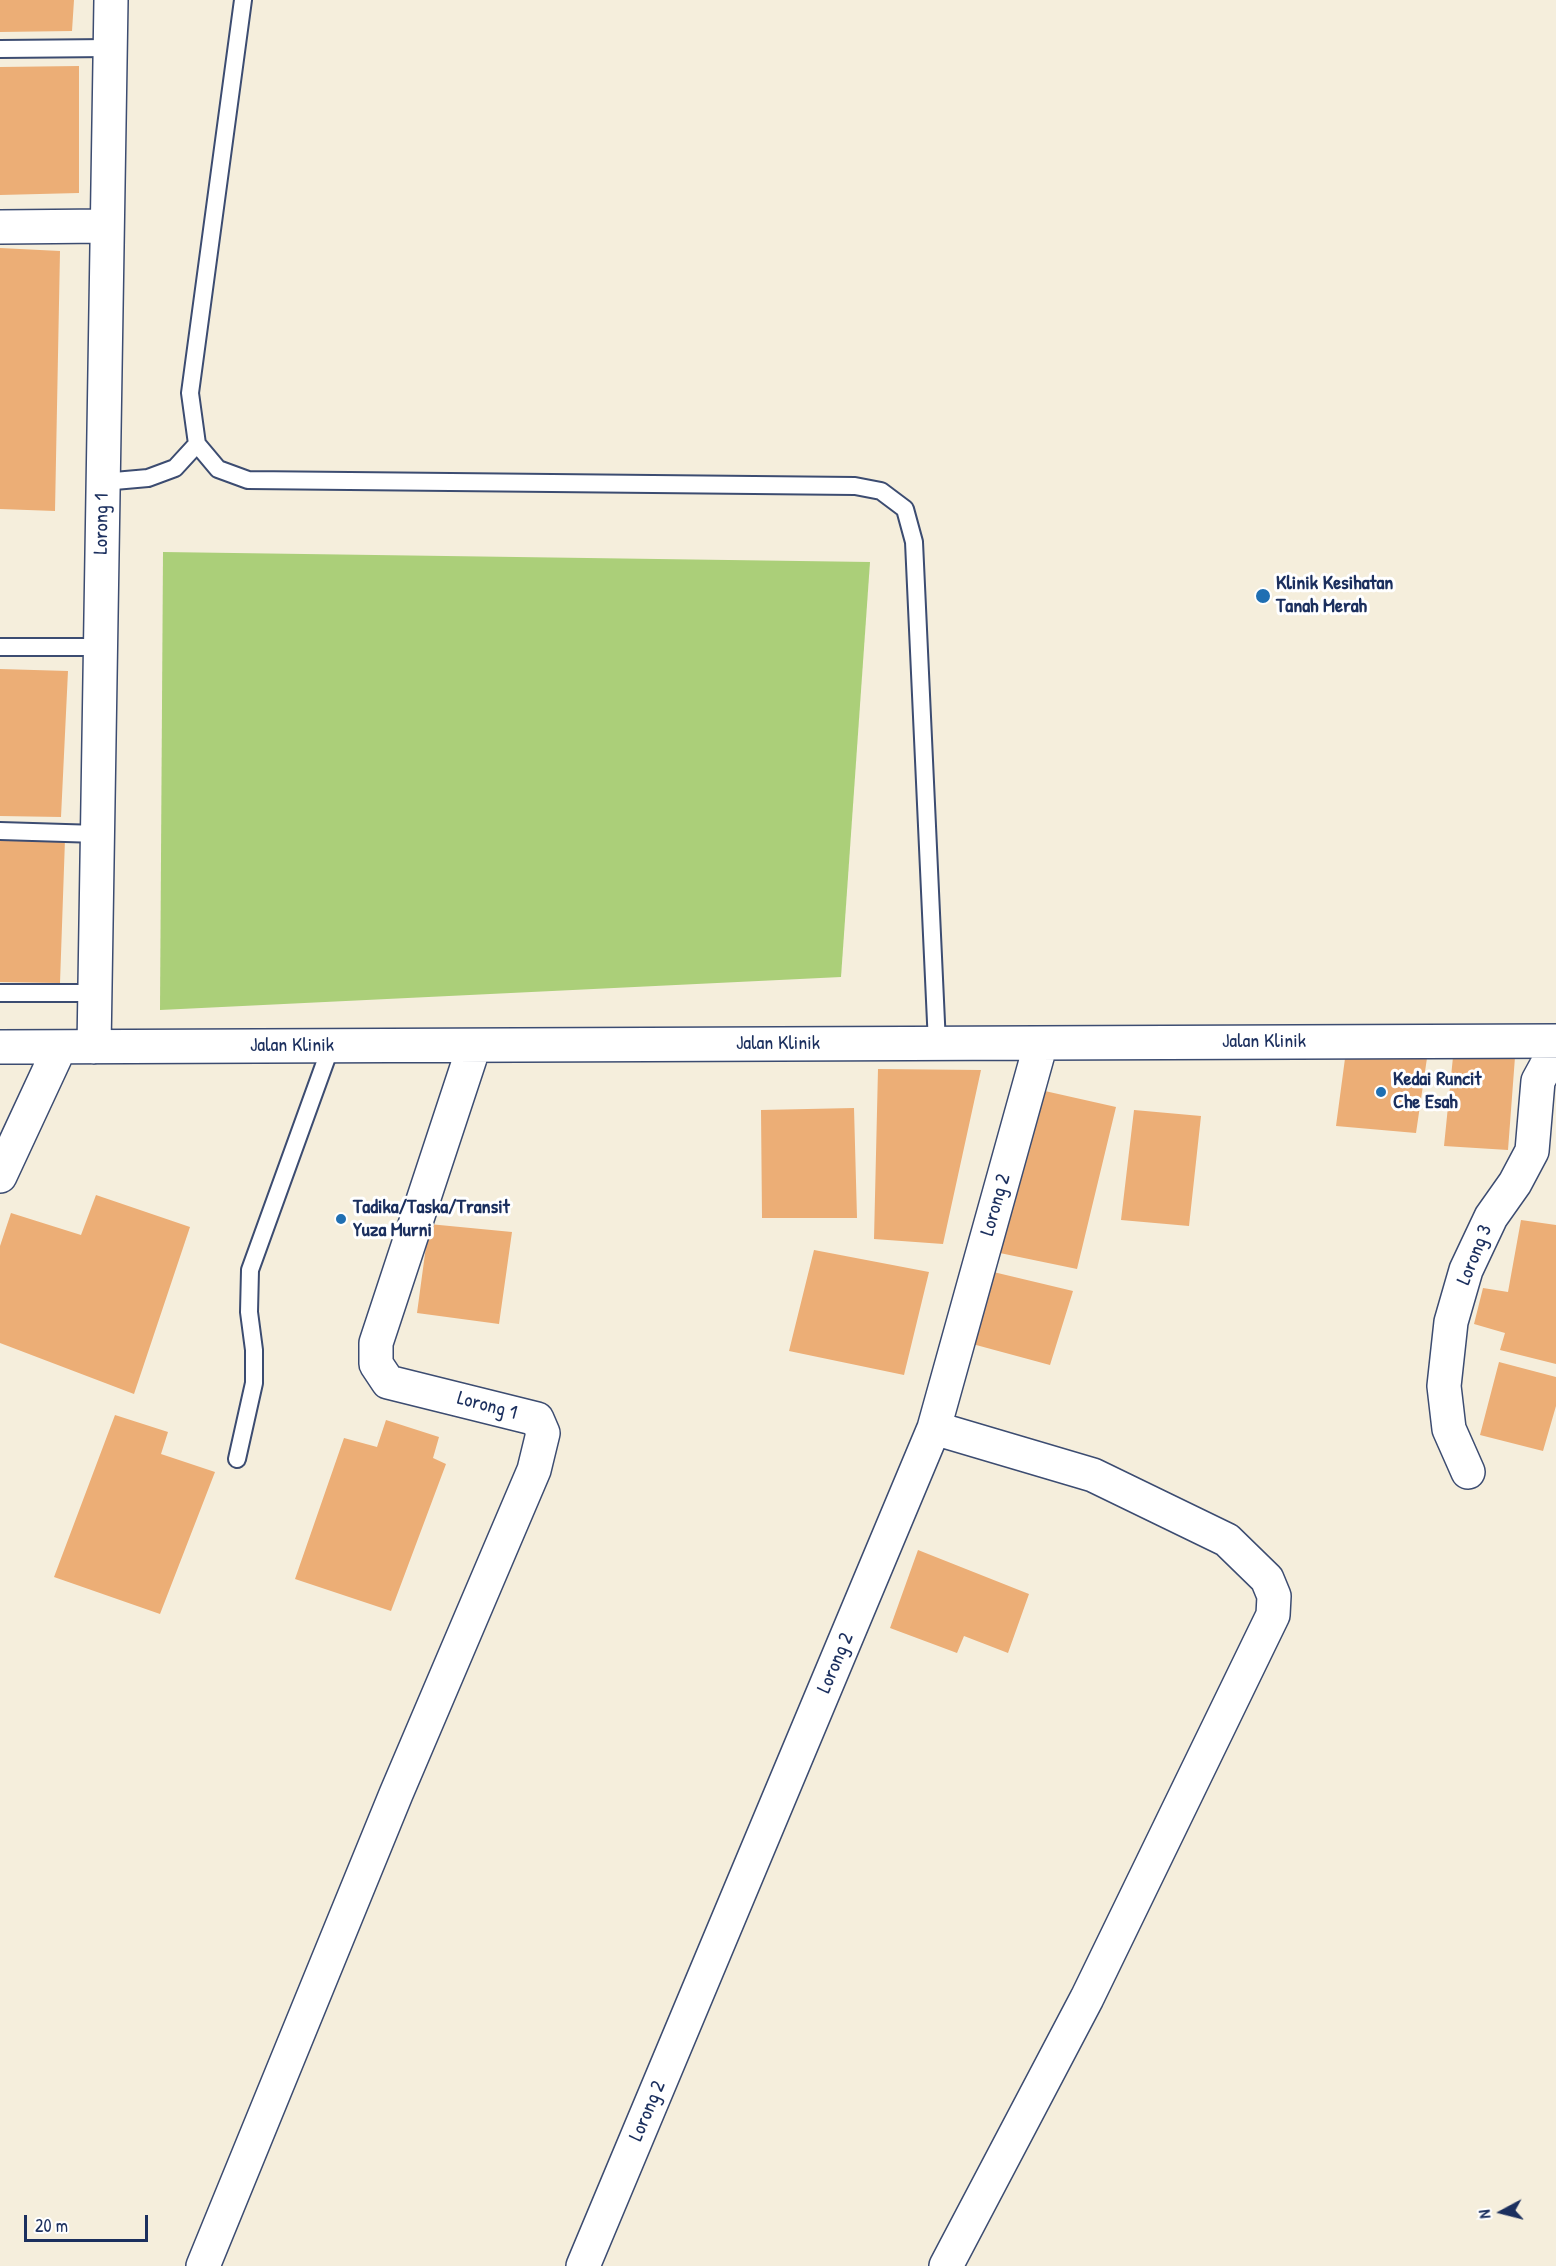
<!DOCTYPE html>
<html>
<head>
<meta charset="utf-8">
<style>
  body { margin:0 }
  #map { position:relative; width:1556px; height:2266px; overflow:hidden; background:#f5eedc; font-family:"Patrick Hand",sans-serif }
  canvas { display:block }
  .north { position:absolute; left:1472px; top:2182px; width:60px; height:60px; -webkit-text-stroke:4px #fff; paint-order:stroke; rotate:263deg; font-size:16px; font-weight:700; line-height:24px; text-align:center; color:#1b2f5e }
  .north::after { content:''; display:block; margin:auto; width:21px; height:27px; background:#1b2f5e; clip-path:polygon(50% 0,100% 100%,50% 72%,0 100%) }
  .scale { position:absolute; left:24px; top:2215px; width:124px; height:27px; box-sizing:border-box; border:3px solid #1b2f5e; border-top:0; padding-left:8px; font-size:18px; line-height:21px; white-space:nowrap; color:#1b2f5e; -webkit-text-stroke:4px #fff; paint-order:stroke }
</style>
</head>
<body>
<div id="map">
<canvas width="1556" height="2266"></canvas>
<div class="north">N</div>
<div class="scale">20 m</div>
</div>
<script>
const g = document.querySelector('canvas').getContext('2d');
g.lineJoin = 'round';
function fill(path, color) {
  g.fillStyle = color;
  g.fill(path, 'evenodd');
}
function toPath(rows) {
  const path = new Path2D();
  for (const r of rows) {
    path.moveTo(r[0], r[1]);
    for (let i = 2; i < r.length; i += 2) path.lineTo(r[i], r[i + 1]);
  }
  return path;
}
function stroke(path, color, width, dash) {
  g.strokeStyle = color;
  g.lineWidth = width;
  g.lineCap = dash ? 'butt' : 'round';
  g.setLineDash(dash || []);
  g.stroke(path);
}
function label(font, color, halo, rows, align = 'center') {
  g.font = font + ' "Patrick Hand",sans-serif';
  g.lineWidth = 6;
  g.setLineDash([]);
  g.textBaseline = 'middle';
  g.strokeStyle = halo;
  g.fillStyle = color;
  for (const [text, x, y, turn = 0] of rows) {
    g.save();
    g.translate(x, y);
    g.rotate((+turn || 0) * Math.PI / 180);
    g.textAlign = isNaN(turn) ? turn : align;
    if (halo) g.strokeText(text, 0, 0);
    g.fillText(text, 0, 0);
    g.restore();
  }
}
fill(toPath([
  [163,552,870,562,841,977,160,1010]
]), '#abcf79');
fill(toPath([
  [0,0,74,0,72,31,0,32],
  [79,66,79,193,0,195,0,67],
  [0,248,60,251,55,511,0,509],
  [0,669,68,671,61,817,0,816],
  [0,838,65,839,60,983,0,982],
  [1346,1051,1427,1058,1416,1133,1336,1126],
  [1453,1057,1515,1057,1508,1150,1444,1146],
  [878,1069,981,1070,943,1244,874,1239],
  [1036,1089,1116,1107,1077,1269,995,1252],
  [854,1108,857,1218,762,1218,761,1110],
  [1134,1110,1201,1116,1189,1226,1121,1220],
  [96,1195,190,1227,134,1394,0,1343,0,1246,11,1213,81,1235],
  [1521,1220,1556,1225,1556,1364,1500,1350,1505,1333,1474,1324,1483,1288,1508,1292],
  [429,1224,512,1232,499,1324,417,1313],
  [814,1250,929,1272,904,1375,789,1351],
  [985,1270,1073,1291,1050,1365,965,1342],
  [1499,1362,1556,1377,1556,1406,1543,1451,1480,1435],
  [115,1415,168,1432,161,1454,215,1472,160,1614,54,1577],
  [386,1420,439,1437,433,1458,446,1464,391,1611,295,1579,344,1438,377,1447],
  [918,1550,1029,1594,1008,1653,964,1636,957,1653,890,1628]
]), '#ecae76');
const service = toPath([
  [243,0,190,393,197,444,218,469,248,480,855,486,881,491,905,509,914,542,937,1044],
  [0,49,110,48],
  [103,482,148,478,175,468,197,444],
  [0,647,100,647],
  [0,831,98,834],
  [0,993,95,993],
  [237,1459,254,1383,254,1350,249,1312,250,1270,331,1046]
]);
const minor = toPath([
  [0,227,107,226],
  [0,1047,1556,1041],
  [94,1047,111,0],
  [0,1176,60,1047],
  [934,1428,1093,1475,1227,1540,1267,1579,1274,1596,1273,1615,1087,1998,946,2266],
  [1468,1472,1449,1429,1444,1386,1451,1322,1466,1270,1491,1217,1515,1183,1532,1151,1538,1081,1556,1048],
  [203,2266,396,1794,534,1470,543,1433,537,1419,388,1382,376,1364,376,1343,474,1046],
  [583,2266,934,1428,1041,1043]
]);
stroke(service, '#3c4c71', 20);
stroke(minor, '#3c4c71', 36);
stroke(service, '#fff', 16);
stroke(minor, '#fff', 33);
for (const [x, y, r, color] of [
  [1263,596,8,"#1f6fb2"],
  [1381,1092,6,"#1f6fb2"],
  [341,1219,6,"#1f6fb2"]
]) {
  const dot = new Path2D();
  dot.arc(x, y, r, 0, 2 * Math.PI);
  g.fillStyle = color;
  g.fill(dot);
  stroke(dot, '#fff', 2);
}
label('20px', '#1b2f5e', '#fff', [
  ["Lorong 1",102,524,-89],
  ["Jalan Klinik",1264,1042],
  ["Jalan Klinik",778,1044],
  ["Jalan Klinik",292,1046],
  ["Lorong 2",996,1205,-74],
  ["Lorong 3",1475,1255,-68],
  ["Lorong 1",487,1406,15],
  ["Lorong 2",836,1663,-67],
  ["Lorong 2",648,2111,-67]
]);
label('bold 20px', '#1b2f5e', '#fff', [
  ["Klinik Kesihatan",1276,584],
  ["Tanah Merah",1276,607],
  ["Kedai Runcit",1393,1080],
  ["Che Esah",1393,1103],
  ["Tadika/Taska/Transit",353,1208],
  ["Yuza Murni",353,1231]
], 'left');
</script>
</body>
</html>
